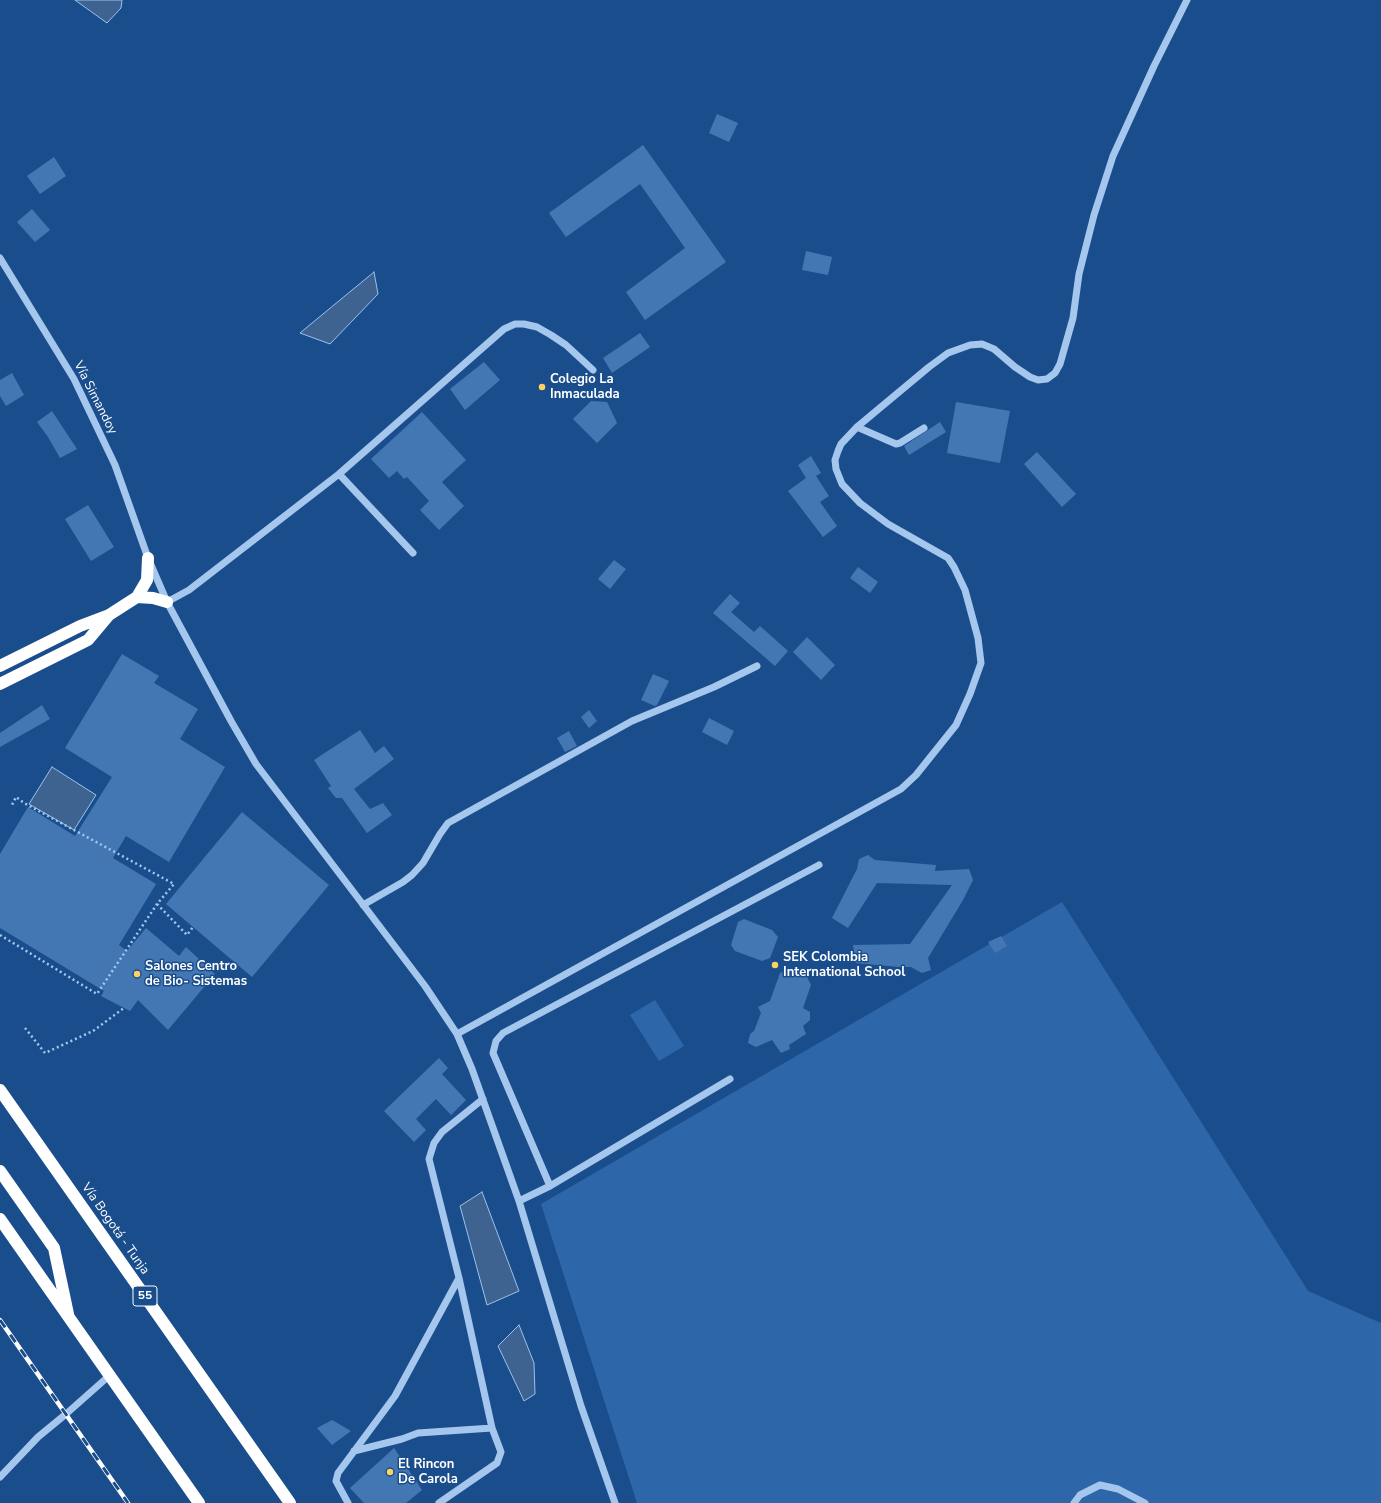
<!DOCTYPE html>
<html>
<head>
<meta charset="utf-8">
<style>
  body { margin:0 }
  canvas { display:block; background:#1a4d8c }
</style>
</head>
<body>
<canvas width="1381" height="1503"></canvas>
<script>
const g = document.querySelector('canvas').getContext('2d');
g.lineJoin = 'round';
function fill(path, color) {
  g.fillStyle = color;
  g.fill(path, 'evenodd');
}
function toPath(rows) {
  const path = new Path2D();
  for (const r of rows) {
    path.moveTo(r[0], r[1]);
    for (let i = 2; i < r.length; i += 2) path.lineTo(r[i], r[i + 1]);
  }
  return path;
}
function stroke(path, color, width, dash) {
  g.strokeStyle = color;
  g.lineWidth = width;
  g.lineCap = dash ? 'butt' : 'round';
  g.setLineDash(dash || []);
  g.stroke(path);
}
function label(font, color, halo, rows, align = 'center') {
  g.font = font + ' "Nunito Sans",sans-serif';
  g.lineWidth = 3;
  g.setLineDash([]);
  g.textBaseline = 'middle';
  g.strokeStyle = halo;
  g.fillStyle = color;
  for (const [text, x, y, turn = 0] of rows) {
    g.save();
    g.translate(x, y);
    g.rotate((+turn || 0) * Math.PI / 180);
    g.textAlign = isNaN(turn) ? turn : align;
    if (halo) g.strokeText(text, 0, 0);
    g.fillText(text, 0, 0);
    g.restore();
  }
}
fill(toPath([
  [1062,902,1308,1291,1381,1323,1381,1503,637,1503,541,1204],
  [655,1000,684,1046,659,1061,630,1015]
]), '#2d67aa');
const water = toPath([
  [75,0,122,0,121,8,107,23,75,0],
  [374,272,378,294,330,344,300,333,374,272],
  [52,767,96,795,74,830,29,804,52,767],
  [482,1192,519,1291,487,1305,460,1206,482,1192],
  [519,1325,534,1363,535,1394,524,1401,498,1346,519,1325]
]);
fill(water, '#3f6391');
stroke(water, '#99c2f0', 1);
fill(toPath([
  [717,114,738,123,729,142,709,133],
  [643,145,726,262,645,320,626,292,685,248,640,184,566,237,549,213],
  [54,157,66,176,40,194,27,176],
  [32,209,50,230,35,242,17,222],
  [806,251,832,257,828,275,802,270],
  [640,333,650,347,612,373,603,358],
  [484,362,500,380,465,410,450,389],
  [12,373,24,395,6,406,0,396,0,380],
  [591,401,607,402,617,423,597,443,573,419],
  [956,402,1010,411,1000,463,947,453],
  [52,411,77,449,60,458,48,437,37,422],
  [422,412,466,460,442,482,464,506,439,530,420,510,429,501,407,477,404,479,397,471,389,478,371,459],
  [940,422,946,432,909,455,904,446],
  [1037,452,1076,494,1062,507,1024,464],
  [811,456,821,473,816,476,829,496,820,502,837,526,823,537,788,491,806,478,798,465],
  [88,505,114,547,91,561,65,519],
  [614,560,626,569,610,589,598,579],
  [858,567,878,582,870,593,850,578],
  [730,594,740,603,731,612,754,632,760,626,788,651,775,666,713,613],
  [807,637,835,665,821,680,793,652],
  [122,654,159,676,154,683,198,709,180,739,225,767,169,862,126,836,113,858,156,884,119,945,127,951,146,928,179,956,186,947,215,974,168,1030,138,1000,130,1011,101,996,104,991,0,928,0,854,28,807,75,836,112,777,65,748],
  [653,674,669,681,657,705,655,706,641,700],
  [42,705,50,719,0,747,0,733],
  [589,710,597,721,589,728,581,717],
  [709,718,734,731,727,745,702,732],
  [360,730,375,753,384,746,394,759,354,789,370,809,383,803,392,815,367,833,342,798,336,798,328,788,331,786,314,760],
  [569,731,577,746,565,752,557,738],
  [242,812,329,885,252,977,166,904],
  [868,855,875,860,936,865,935,871,969,869,973,880,963,900,928,958,931,970,922,973,911,967,899,967,856,963,853,945,910,944,952,885,877,883,848,928,832,918,857,869,859,859],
  [744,919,772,930,778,937,770,958,762,961,735,951,731,945,738,922],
  [1001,936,1007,946,995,953,988,942],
  [787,970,807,977,811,985,803,1008,810,1012,810,1020,803,1026,806,1034,789,1045,790,1049,781,1053,772,1040,756,1047,748,1043,750,1034,754,1031,761,1013,758,1007,770,1001,780,973],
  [439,1058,448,1068,442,1074,466,1100,451,1115,436,1099,416,1119,426,1130,414,1142,384,1111],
  [332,1420,351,1431,332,1445,317,1428],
  [394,1448,422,1490,406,1503,364,1503,350,1488]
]), '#4377b4');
stroke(toPath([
  [157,904,187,935,193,927],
  [0,935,97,994,157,904,174,884,24,803,16,797,11,807],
  [25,1028,45,1053,93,1031,124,1008]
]), '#a6c7ed', 2.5, [2, 3]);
stroke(toPath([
  [0,258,74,379,115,465,148,558,167,602,231,721,256,764,425,986,457,1034,472,1069,519,1201,581,1406,615,1503],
  [857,427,896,444,900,443,924,428],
  [339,474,413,553],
  [167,602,189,590,339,474,504,329,515,324,524,324,537,327,551,335,566,345,593,370],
  [363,905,403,882,412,875,423,863,440,834,448,823,632,721,714,687,757,666],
  [457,1034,901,789,916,775,956,725,970,694,981,663,978,638,965,590,954,567,948,558,888,524,860,503,842,484,836,469,835,460,838,451,841,444,857,427,929,367,948,353,970,345,982,344,994,349,1015,367,1030,377,1038,380,1047,379,1055,373,1060,364,1073,318,1079,274,1094,215,1113,156,1154,66,1187,0],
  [550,1186,493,1053,496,1041,503,1033,819,865],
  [519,1201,550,1186,730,1079],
  [354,1451,402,1439,418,1433,492,1428],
  [0,1477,38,1437,66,1414,110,1375],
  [348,1503,336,1481,338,1473,395,1396,459,1278],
  [439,1503,497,1463,501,1452,492,1428,459,1278,429,1159,434,1143,442,1132,483,1099],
  [1074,1503,1080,1495,1100,1485,1118,1489,1145,1503]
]), '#a6c7ed', 7);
stroke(toPath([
  [137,597,153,598,167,602],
  [0,666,80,626,109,615,137,597,147,580,148,558],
  [0,684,88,640,109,615],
  [0,1090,290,1503],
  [0,1171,54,1248,68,1314],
  [0,1219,199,1503]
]), '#fff', 12);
const rail = toPath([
  [0,1320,128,1503]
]);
stroke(rail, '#fff', 4.5);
stroke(rail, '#1a4d8c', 3, [9]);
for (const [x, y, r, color] of [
  [542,387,4,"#ffd063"],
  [775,965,4,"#ffd063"],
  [137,974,4,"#ffd063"],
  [390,1472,4,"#ffd063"]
]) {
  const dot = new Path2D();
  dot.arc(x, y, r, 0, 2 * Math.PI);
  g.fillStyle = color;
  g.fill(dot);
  stroke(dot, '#1a4d8c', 1.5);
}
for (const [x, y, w] of [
  [145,1296,24]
]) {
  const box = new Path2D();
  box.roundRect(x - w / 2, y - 10, w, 20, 3);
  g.fillStyle = '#1a4d8c';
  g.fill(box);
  stroke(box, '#fff', 1);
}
label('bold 12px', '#fff', null, [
  ["55",145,1296]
]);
label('bold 13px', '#fff', '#1a4d8c', [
  ["Colegio La",550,380],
  ["Inmaculada",550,395],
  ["SEK Colombia",783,958],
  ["International School",783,973],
  ["Salones Centro",145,967],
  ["de Bio- Sistemas",145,982],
  ["El Rincon",398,1465],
  ["De Carola",398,1480]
], 'left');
label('13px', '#fff', '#1a4d8c', [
  ["Vía Simandoy",95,398,63],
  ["Vía Bogotá - Tunja",115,1229,55]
]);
</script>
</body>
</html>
